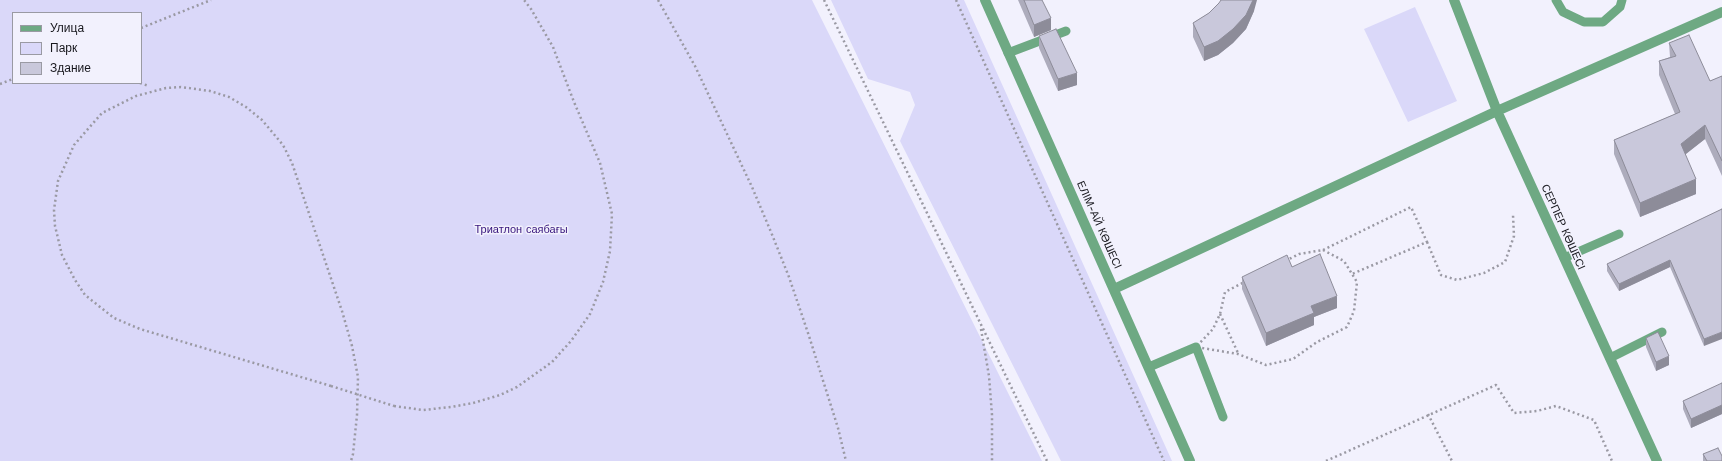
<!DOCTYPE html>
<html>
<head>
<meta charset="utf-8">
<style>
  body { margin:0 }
  #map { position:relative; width:1722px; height:461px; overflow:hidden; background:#f2f1fd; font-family:"Work Sans",sans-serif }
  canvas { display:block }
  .legend { position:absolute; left:12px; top:12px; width:130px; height:72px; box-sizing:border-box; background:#f2f1fd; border:1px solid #9a9aa3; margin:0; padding:5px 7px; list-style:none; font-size:12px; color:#17171d }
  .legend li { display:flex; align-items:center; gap:8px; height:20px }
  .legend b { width:20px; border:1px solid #9a9aa3 }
</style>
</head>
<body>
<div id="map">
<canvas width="1722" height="461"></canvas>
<ul class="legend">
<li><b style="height:5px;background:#6ea983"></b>Улица</li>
<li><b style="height:11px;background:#dad8f9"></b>Парк</li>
<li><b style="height:11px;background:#c9c8db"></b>Здание</li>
</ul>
</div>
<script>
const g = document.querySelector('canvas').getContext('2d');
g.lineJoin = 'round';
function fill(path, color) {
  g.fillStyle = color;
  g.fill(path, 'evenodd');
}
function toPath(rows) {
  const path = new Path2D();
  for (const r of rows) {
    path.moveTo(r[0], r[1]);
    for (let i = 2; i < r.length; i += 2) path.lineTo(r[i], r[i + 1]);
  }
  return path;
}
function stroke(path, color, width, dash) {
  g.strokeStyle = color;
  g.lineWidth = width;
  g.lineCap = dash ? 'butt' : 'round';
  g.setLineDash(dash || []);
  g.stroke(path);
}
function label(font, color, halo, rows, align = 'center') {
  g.font = font + ' "Work Sans",sans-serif';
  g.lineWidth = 3;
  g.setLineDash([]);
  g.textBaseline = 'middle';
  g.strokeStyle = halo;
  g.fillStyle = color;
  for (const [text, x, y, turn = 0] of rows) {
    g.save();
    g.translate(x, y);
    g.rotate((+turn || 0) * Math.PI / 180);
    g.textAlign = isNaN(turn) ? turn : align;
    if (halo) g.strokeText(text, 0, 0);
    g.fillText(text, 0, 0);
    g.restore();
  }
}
fill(toPath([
  [0,0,812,0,1042,461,0,461],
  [13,13,141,13,141,83,13,83],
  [831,0,964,0,1172,461,1061,461,900,141,915,105,910,92,868,79],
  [1415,7,1457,101,1408,122,1364,29]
]), '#dad8f9');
stroke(toPath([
  [658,0,695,66,752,187,771,232,789,277,809,336,838,428,846,461],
  [824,0,1047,461],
  [956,0,1164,461],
  [141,28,211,0],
  [140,83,149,86],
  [0,84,13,79],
  [1427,242,1441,275,1457,280,1484,273,1505,262,1514,236,1513,215],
  [1323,250,1344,261,1357,282,1354,311,1347,327,1317,342,1293,359,1266,365,1238,354,1196,347,1213,329,1220,314,1225,292,1299,254,1323,250],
  [1323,250,1411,207,1427,242,1352,274],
  [1220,314,1238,353],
  [981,329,989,376,992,415,992,461],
  [331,386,140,329,114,318,85,295,75,280,62,255,55,226,54,210,58,181,74,145,102,113,136,96,166,88,181,87,210,91,229,97,246,107,262,120,283,145,292,163,342,311,352,346,358,377,357,415,353,454,351,461],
  [394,406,423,410,451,407,473,403,500,395,517,387,552,362,571,341,590,314,603,282,610,251,612,214,600,163,574,102,553,47,531,9,524,0],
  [1428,414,1452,461],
  [1326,461,1496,385,1514,413,1537,411,1556,406,1594,420,1612,461]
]), '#9a99a3', 2.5, [2, 3]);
stroke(toPath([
  [1556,0,1563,12,1584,22,1603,22,1620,7,1622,0],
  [1008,53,1066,31],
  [1564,258,1619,234],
  [1610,358,1662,332],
  [1149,367,1196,347,1223,417]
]), '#6ea983', 9);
stroke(toPath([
  [985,0,1190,461],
  [1454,0,1497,111,1657,461],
  [1114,289,1497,111,1722,12]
]), '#6ea983', 10);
stroke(toPath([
  [331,386,394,406]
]), '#9a99a3', 2.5, [2, 3]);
fill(toPath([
  [1018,0,1042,0,1051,30,1034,37],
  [1219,3,1254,11,1246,29,1233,43,1218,55,1204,61,1193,37,1193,23,1209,13],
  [1039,36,1077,85,1058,91,1039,48],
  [1669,43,1710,81,1722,76,1722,176,1705,139,1685,154,1696,194,1640,217,1614,154,1614,140,1675,114,1659,75,1659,61,1670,57],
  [1722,209,1704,346,1670,267,1619,291,1607,271,1607,264],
  [1292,267,1337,308,1314,317,1314,325,1266,346,1242,289,1242,277],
  [1646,338,1669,365,1656,371,1646,347],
  [1722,384,1722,414,1691,428,1683,409,1683,401],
  [1703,454,1722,461,1703,461]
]), '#adacbc');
fill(toPath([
  [1253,0,1257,0,1254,11,1246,29,1233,43,1218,55,1204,61,1204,47],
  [1051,18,1051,30,1034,37,1034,25],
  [1077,73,1077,85,1058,91,1058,79],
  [1705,125,1705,139,1681,158,1681,144],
  [1696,179,1696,194,1640,217,1640,203],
  [1670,260,1670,267,1619,291,1619,284],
  [1337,296,1337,308,1314,317,1314,325,1266,346,1266,333,1311,306],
  [1722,332,1722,339,1704,346,1704,339],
  [1669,356,1669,365,1656,371,1656,362],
  [1722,405,1722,414,1691,428,1691,419]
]), '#8d8c99');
const building = toPath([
  [1024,0,1042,0,1051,18,1034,25,1024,0],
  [1221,0,1253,0,1246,15,1233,29,1218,41,1204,47,1193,23,1209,13,1219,3,1221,0],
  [1056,29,1077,73,1058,79,1039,36,1056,29],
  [1689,35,1710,81,1722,76,1722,161,1705,125,1681,144,1696,179,1640,203,1614,140,1680,112,1659,61,1676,56,1669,43,1689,35],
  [1722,209,1722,332,1704,339,1670,260,1619,284,1607,264,1722,209],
  [1320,254,1337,296,1311,306,1314,313,1266,333,1242,277,1287,255,1292,267,1320,254],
  [1658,332,1669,356,1656,362,1646,338,1658,332],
  [1722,383,1722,405,1691,419,1683,401,1722,383],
  [1718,448,1722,456,1722,461,1707,461,1703,454,1718,448]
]);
fill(building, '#c9c8db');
stroke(building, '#8d8c99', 1);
label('11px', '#17171d', '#f2f1fd', [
  ["ЕЛІМ-АЙ КӨШЕСІ",1099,225,66],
  ["СЕРПЕР КӨШЕСІ",1563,227,66]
]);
label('11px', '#36147c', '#f2f1fd', [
  ["Триатлон саябағы",521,230]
]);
</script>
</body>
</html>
